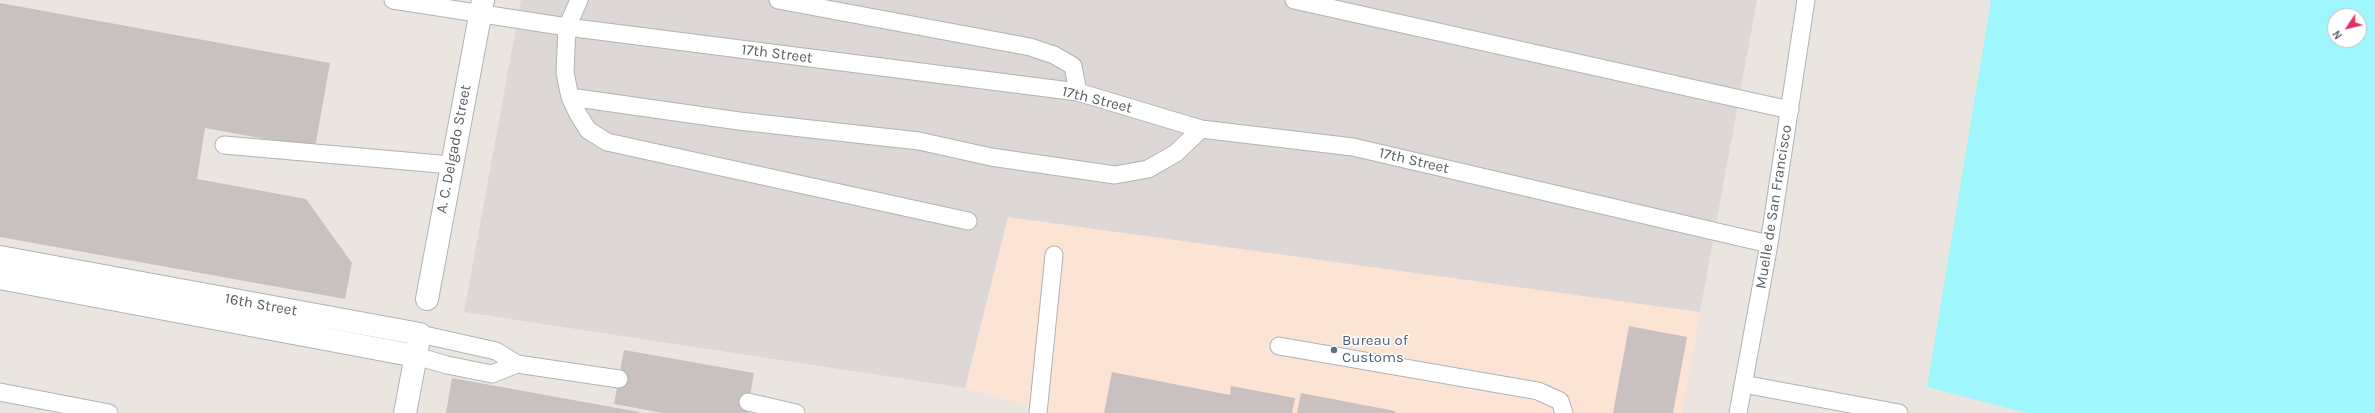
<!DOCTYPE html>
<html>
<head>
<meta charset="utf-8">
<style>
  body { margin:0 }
  #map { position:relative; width:2375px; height:413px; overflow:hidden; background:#ebe5e0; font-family:Karla,sans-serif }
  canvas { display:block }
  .north { position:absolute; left:2327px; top:8px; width:40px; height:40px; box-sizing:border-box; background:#fff; border:1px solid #bdbfc0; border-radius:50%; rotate:235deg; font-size:11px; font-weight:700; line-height:16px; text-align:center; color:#595f61 }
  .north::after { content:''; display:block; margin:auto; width:14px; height:18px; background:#e32f63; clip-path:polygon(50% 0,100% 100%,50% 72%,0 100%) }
</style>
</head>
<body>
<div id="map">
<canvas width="2375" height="413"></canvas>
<div class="north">N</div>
</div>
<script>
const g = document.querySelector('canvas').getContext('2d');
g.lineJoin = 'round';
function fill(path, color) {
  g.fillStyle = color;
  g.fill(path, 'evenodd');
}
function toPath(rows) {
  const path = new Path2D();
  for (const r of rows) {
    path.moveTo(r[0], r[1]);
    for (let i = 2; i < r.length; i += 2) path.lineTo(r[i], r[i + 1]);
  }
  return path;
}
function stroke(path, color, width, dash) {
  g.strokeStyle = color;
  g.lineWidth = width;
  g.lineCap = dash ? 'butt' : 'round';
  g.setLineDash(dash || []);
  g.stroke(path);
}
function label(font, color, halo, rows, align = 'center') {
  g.font = font + ' Karla,sans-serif';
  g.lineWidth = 3;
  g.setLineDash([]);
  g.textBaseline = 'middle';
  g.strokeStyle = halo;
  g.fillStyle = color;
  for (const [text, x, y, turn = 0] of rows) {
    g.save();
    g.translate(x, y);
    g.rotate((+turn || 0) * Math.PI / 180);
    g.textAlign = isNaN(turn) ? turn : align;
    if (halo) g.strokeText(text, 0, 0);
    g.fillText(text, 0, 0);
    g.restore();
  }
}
fill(toPath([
  [1008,217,1700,312,1682,413,1047,413,1047,411,965,388]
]), '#fce4d4');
fill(toPath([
  [521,0,1757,0,1700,312,1008,217,965,388,464,312]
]), '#ddd7d5');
fill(toPath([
  [1991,0,2375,0,2375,413,2026,413,1927,387],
  [2335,16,2359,16,2359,40,2335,40]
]), '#9ff6fc');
fill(toPath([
  [0,3,330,63,315,148,205,128,197,179,306,199,352,263,345,299,0,237],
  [1629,326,1687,337,1673,413,1613,413],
  [624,350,754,373,747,413,663,413,614,404],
  [1112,372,1230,395,1231,386,1295,398,1292,413,1104,413],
  [452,378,639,412,639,413,446,413],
  [1301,393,1395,411,1395,413,1297,413]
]), '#c8c1bf');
const lane = toPath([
  [393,0,567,27,1078,92,1201,129,1353,147,1769,244],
  [579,0,567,27,565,73,570,97,578,114,588,130,607,142,968,221],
  [778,0,1030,47,1054,55,1073,66,1078,92],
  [1294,0,1790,110],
  [570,97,739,121,919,141,991,157,1115,175,1148,169,1176,153,1201,129],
  [224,145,451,165],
  [420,334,496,351,517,364,619,379],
  [1279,346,1538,391,1560,401,1564,413],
  [416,356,447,365,492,374,517,364],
  [1743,384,1899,413],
  [0,392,109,413],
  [748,402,796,413],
  [1038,413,1054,255],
  [1738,413,1769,244,1806,0]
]);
const street = toPath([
  [0,257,420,334,405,413],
  [0,278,416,356],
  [427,299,483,0]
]);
stroke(lane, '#aeb4b6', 19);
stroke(street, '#aeb4b6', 24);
stroke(lane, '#fff', 17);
stroke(street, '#fff', 22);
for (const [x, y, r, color] of [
  [1334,350,4,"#5c6f8a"]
]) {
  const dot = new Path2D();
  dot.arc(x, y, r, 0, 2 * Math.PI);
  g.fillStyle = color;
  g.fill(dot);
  stroke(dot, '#fff', 1.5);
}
label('15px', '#595f61', '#fff', [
  ["17th Street",777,54,7],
  ["17th Street",1097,100,14],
  ["A. C. Delgado Street",454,149,-79],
  ["17th Street",1414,161,13],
  ["Muelle de San Francisco",1774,207,-81],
  ["16th Street",261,305,10]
]);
label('15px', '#4e5e75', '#fff', [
  ["Bureau of",1342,341],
  ["Customs",1342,358]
], 'left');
</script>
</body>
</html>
